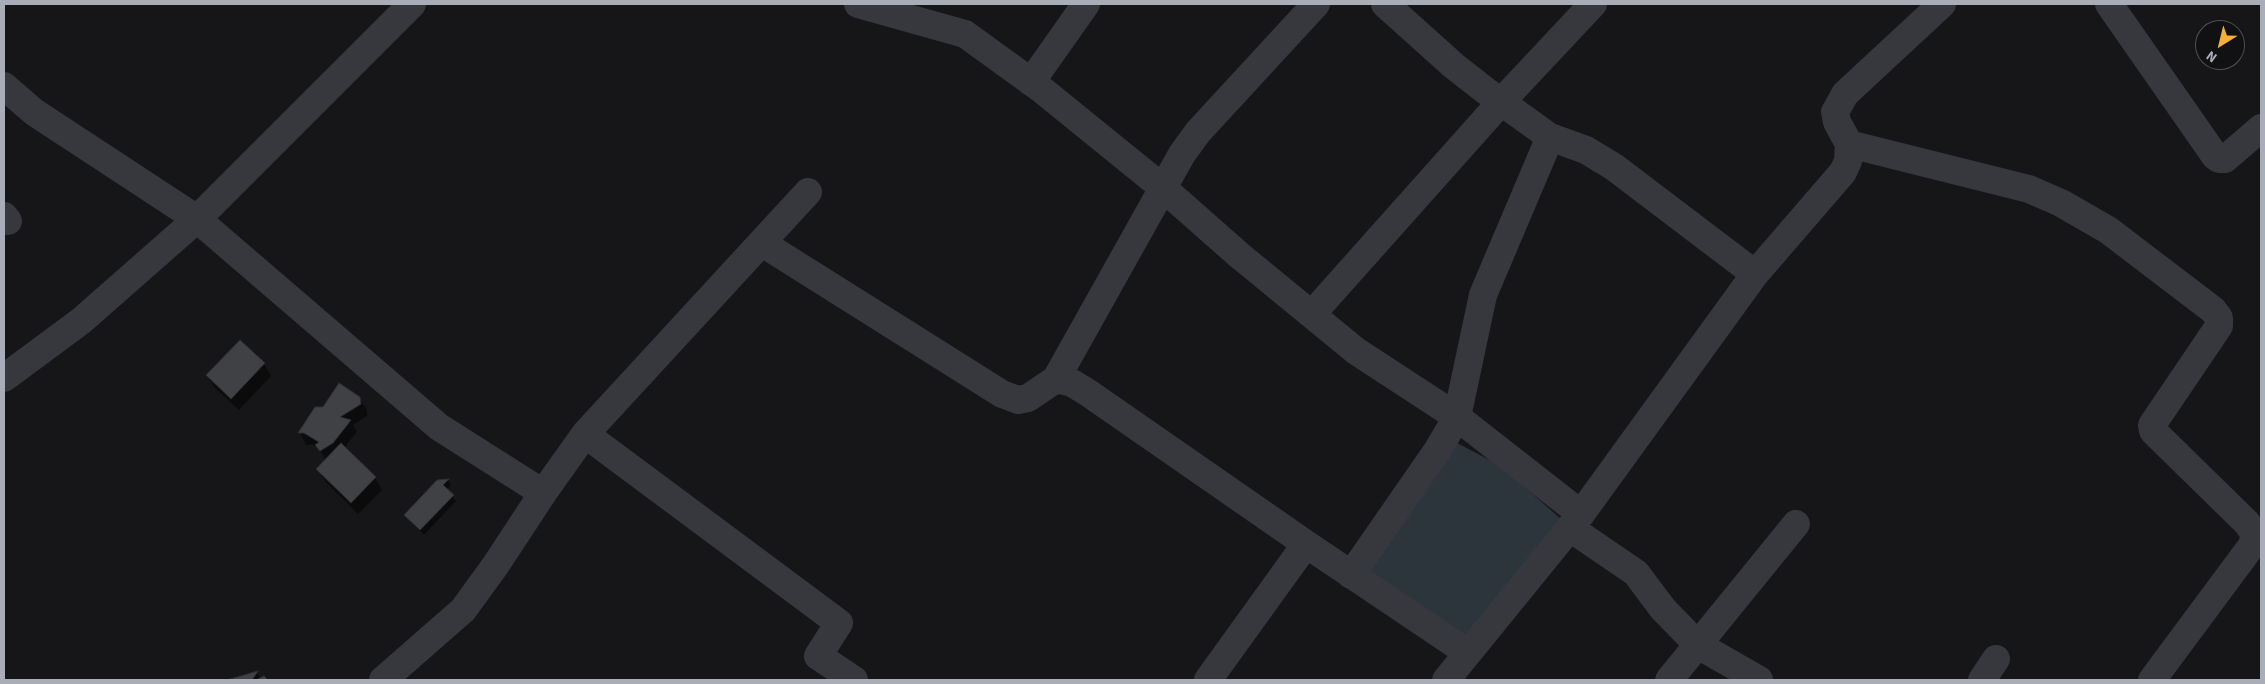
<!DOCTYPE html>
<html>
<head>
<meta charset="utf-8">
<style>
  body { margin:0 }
  #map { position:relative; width:2265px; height:684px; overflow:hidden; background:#161618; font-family:"Source Sans 3",sans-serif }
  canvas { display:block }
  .frame { position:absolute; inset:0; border:5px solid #a8adb8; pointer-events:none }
  .north { position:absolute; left:2195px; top:20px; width:50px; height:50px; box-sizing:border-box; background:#111113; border:1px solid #4d4f55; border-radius:50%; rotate:216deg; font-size:14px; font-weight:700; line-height:20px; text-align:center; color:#a8adb8 }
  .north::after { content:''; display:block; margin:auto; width:18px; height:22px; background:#f2b134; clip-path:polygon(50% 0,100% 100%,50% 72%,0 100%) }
</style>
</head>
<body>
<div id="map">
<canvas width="2265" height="684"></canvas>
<div class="frame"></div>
<div class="north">N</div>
</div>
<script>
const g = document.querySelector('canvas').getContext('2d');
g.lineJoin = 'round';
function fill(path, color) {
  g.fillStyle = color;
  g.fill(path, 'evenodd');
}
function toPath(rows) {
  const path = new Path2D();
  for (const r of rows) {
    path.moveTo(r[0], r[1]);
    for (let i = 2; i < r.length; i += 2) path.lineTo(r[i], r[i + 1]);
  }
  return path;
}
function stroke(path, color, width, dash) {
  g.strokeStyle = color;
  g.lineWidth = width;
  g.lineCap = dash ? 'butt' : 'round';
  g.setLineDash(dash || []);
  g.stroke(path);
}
fill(toPath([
  [1457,443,1501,466,1561,519,1468,638,1365,576]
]), '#2c353c');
fill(toPath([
  [264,364,271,376,239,410,214,387,207,375],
  [359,398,367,410,367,416,353,425,357,432,344,448,375,478,382,490,358,514,325,481,318,469,326,460,319,449,312,444,306,445,300,433,316,408,324,408],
  [448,480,451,485,447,490,456,501,424,535,406,516,438,481],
  [257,673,261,679,264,678,266,680,232,680]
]), '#0007');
const building = toPath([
  [240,340,265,363,231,399,206,375,240,340],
  [339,383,360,397,361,404,340,417,351,420,333,443,320,451,315,445,319,442,304,433,298,433,315,407,323,407,339,383],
  [341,443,376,477,351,503,316,469,341,443],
  [449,479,443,485,454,495,420,530,404,515,437,480,449,479],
  [258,671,252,680,227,680,258,671],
  [264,676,268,680,256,680,264,676]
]);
fill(building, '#404145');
stroke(building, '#303034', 1);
stroke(toPath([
  [858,4,965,34,1041,89,1163,188,1239,255,1356,351,1457,417,1581,514],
  [1385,4,1454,66,1486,91,1550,137,1586,150,1614,167,1755,274],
  [2109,4,2215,156,2219,159,2225,159,2261,128],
  [1031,82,1086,4],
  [4,86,34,112,197,219,439,427,543,493],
  [1849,144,2029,189,2061,203,2108,230,2213,310,2219,318,2219,326,2152,425,2153,431,2247,523,2254,533,2253,544,2152,680],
  [4,216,8,221],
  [762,243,1002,394,1018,400,1028,398,1056,379,1072,383,1087,392,1306,544,1468,653],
  [1312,314,1501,102,1593,4],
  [4,378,81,321,197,219,412,4],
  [1056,379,1182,154,1198,132,1316,4],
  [585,434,839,623,818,656,854,680],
  [1570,528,1636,573,1663,609,1698,645,1759,680],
  [1351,575,1437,451,1457,417,1483,295,1550,137],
  [383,680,463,610,495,566,543,493,585,434,808,192],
  [1208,680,1306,544],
  [1446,680,1581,514,1755,274,1843,172,1848,161,1849,144,1837,122,1835,112,1845,94,1942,4],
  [1669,680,1796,524],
  [1982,680,1996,659]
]), '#37383d', 28);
</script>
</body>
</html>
